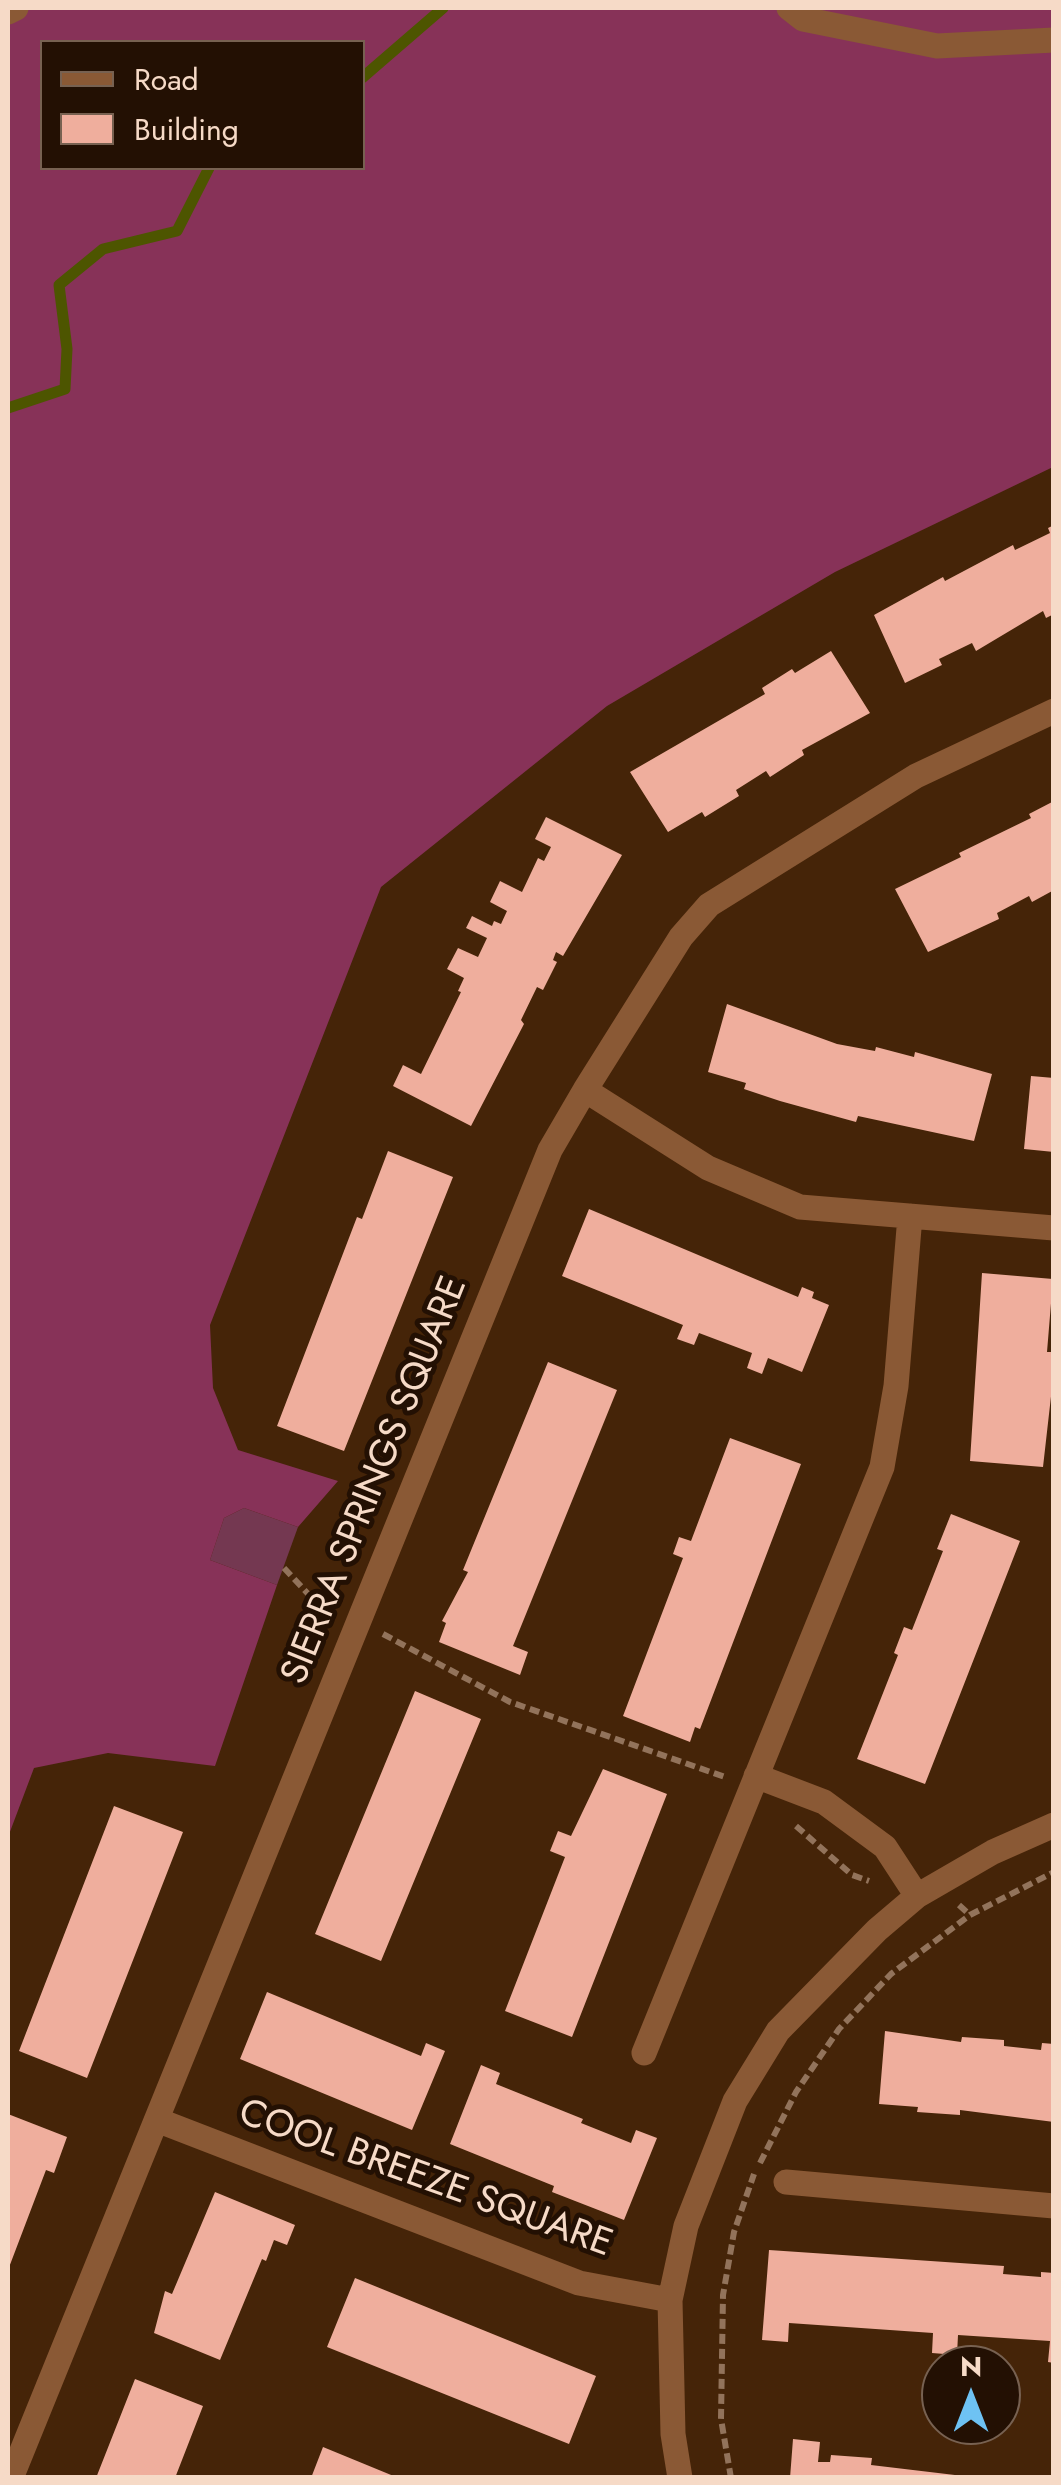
<!DOCTYPE html>
<html>
<head>
<meta charset="utf-8">
<style>
  body { margin:0 }
  #map { position:relative; width:1061px; height:2485px; overflow:hidden; background:#452408; font-family:Jost,sans-serif }
  canvas { display:block }
  .frame { position:absolute; inset:0; border:10px solid #f6dac7; pointer-events:none }
  .legend { position:absolute; left:40px; top:40px; width:325px; height:130px; box-sizing:border-box; background:#231003; border:2px solid #776151; margin:0; padding:12px 18px; list-style:none; font-size:30px; color:#f6dac7 }
  .legend li { display:flex; align-items:center; gap:20px; height:50px }
  .legend b { width:50px; border:2px solid #776151 }
  .north { position:absolute; left:921px; top:2345px; width:100px; height:100px; box-sizing:border-box; background:#231003; border:2px solid #776151; border-radius:50%; rotate:0deg; font-size:28px; font-weight:700; line-height:40px; text-align:center; color:#f6dac7 }
  .north::after { content:''; display:block; margin:auto; width:35px; height:45px; background:#6ec2f3; clip-path:polygon(50% 0,100% 100%,50% 72%,0 100%) }
</style>
</head>
<body>
<div id="map">
<canvas width="1061" height="2485"></canvas>
<div class="frame"></div>
<ul class="legend">
<li><b style="height:12px;background:#8a5935"></b>Road</li>
<li><b style="height:28px;background:#efae9d"></b>Building</li>
</ul>
<div class="north">N</div>
</div>
<script>
const g = document.querySelector('canvas').getContext('2d');
g.lineJoin = 'round';
function fill(path, color) {
  g.fillStyle = color;
  g.fill(path, 'evenodd');
}
function toPath(rows) {
  const path = new Path2D();
  for (const r of rows) {
    path.moveTo(r[0], r[1]);
    for (let i = 2; i < r.length; i += 2) path.lineTo(r[i], r[i + 1]);
  }
  return path;
}
function stroke(path, color, width, dash) {
  g.strokeStyle = color;
  g.lineWidth = width;
  g.lineCap = dash ? 'butt' : 'round';
  g.setLineDash(dash || []);
  g.stroke(path);
}
function label(font, color, halo, rows, align = 'center') {
  g.font = font + ' Jost,sans-serif';
  g.lineWidth = 10;
  g.setLineDash([]);
  g.textBaseline = 'middle';
  g.strokeStyle = halo;
  g.fillStyle = color;
  for (const [text, x, y, turn = 0] of rows) {
    g.save();
    g.translate(x, y);
    g.rotate((+turn || 0) * Math.PI / 180);
    g.textAlign = isNaN(turn) ? turn : align;
    if (halo) g.strokeText(text, 0, 0);
    g.fillText(text, 0, 0);
    g.restore();
  }
}
fill(toPath([
  [244,1508,298,1527,277,1585,210,1560,224,1518]
]), '#743851');
fill(toPath([
  [8,8,1053,8,1053,467,835,572,607,706,381,887,210,1325,213,1388,238,1450,338,1481,298,1527,244,1508,224,1518,210,1560,277,1585,215,1766,108,1753,34,1768,8,1837],
  [42,42,362,42,362,168,42,168]
]), '#873258');
stroke(toPath([
  [362,78,443,8],
  [8,408,65,389,67,349,59,285,103,249,177,231,209,168]
]), '#4d5500', 11);
fill(toPath([
  [1054,525,1054,614,1046,618,1043,611,976,651,972,643,939,659,942,665,905,683,874,615,943,577,945,581,1013,545,1015,550,1050,533,1048,528],
  [831,651,870,713,802,750,804,755,770,777,766,771,736,790,739,796,705,817,702,812,668,832,630,772,765,694,762,688,792,669,795,673],
  [1054,801,1054,890,1032,902,1029,896,997,913,999,919,928,952,895,889,961,857,959,853,1031,818,1029,814],
  [546,817,622,855,563,956,556,952,553,960,557,962,543,990,537,987,521,1020,524,1024,471,1126,393,1086,403,1065,421,1074,461,992,458,991,464,978,447,969,458,948,478,957,487,938,466,928,472,916,492,926,494,921,501,924,507,911,490,902,500,881,522,892,538,858,544,861,551,847,535,839],
  [727,1004,837,1044,875,1051,876,1047,914,1057,915,1052,992,1074,974,1141,858,1116,856,1122,780,1101,744,1089,746,1083,708,1072],
  [1031,1076,1054,1078,1054,1152,1024,1149],
  [388,1151,453,1177,344,1451,277,1426,357,1217,362,1219],
  [589,1209,798,1297,802,1287,814,1292,812,1298,829,1305,802,1372,768,1358,762,1374,747,1368,752,1353,699,1333,694,1345,677,1339,683,1325,562,1276],
  [982,1273,1053,1279,1047,1352,1054,1352,1054,1370,1043,1467,970,1461],
  [548,1362,617,1390,513,1646,528,1652,520,1675,439,1642,446,1623,442,1621,468,1572,463,1570],
  [730,1438,801,1464,700,1729,695,1727,690,1742,623,1716,683,1558,673,1554,679,1537,691,1541],
  [951,1514,1020,1541,925,1784,857,1759,898,1655,894,1653,904,1627,912,1630,943,1551,937,1549],
  [415,1691,481,1719,381,1961,315,1934],
  [603,1769,667,1794,572,2037,505,2011,565,1857,550,1851,558,1831,571,1836],
  [114,1806,183,1832,87,2078,19,2051],
  [267,1992,421,2056,426,2043,445,2051,412,2130,240,2059],
  [885,2031,961,2042,962,2037,1004,2040,1004,2046,1041,2050,1042,2043,1054,2044,1054,2122,960,2110,960,2115,917,2112,918,2107,879,2104],
  [481,2065,500,2073,496,2084,583,2119,581,2123,631,2143,636,2130,657,2138,624,2220,552,2192,554,2186,450,2144],
  [8,2114,67,2137,54,2173,46,2170,8,2270],
  [215,2192,295,2225,287,2245,274,2240,266,2261,262,2259,220,2360,154,2333,165,2291,172,2294],
  [769,2250,1004,2266,1003,2274,1041,2277,1041,2272,1054,2273,1054,2363,1048,2362,1050,2341,958,2335,957,2355,932,2353,933,2333,789,2323,788,2342,762,2340],
  [355,2278,596,2376,569,2444,327,2347],
  [135,2379,203,2406,175,2478,96,2478],
  [793,2439,820,2442,818,2462,830,2462,831,2455,872,2458,871,2465,980,2478,790,2478],
  [323,2447,396,2477,396,2478,311,2478]
]), '#efae9d');
stroke(toPath([
  [284,1568,310,1596,332,1607],
  [383,1634,510,1702,725,1777],
  [796,1826,852,1875,869,1881],
  [959,1905,970,1915],
  [760,2163,796,2092,839,2029,891,1974,970,1915,1054,1872],
  [731,2478,721,2419,723,2295,734,2232,754,2174]
]), '#92735b', 6, [10, 5]);
stroke(toPath([
  [789,8,803,19,937,46,1054,40],
  [8,12,16,8],
  [585,1090,708,1168,800,1207,1054,1228],
  [756,1776,824,1802,885,1847,917,1896],
  [644,2053,882,1467,896,1386,910,1216],
  [157,2120,579,2283,670,2300],
  [786,2182,1054,2206],
  [11,2478,550,1150,585,1090,681,937,709,905,916,776,1054,711],
  [680,2478,673,2434,670,2300,686,2226,735,2101,778,2031,877,1930,917,1896,993,1852,1054,1825]
]), '#8a5935', 25);
label('38px', '#f6dac7', '#231003', [
  ["SIERRA SPRINGS SQUARE",376,1481,-68],
  ["COOL BREEZE SQUARE",425,2180,20]
]);
</script>
</body>
</html>
